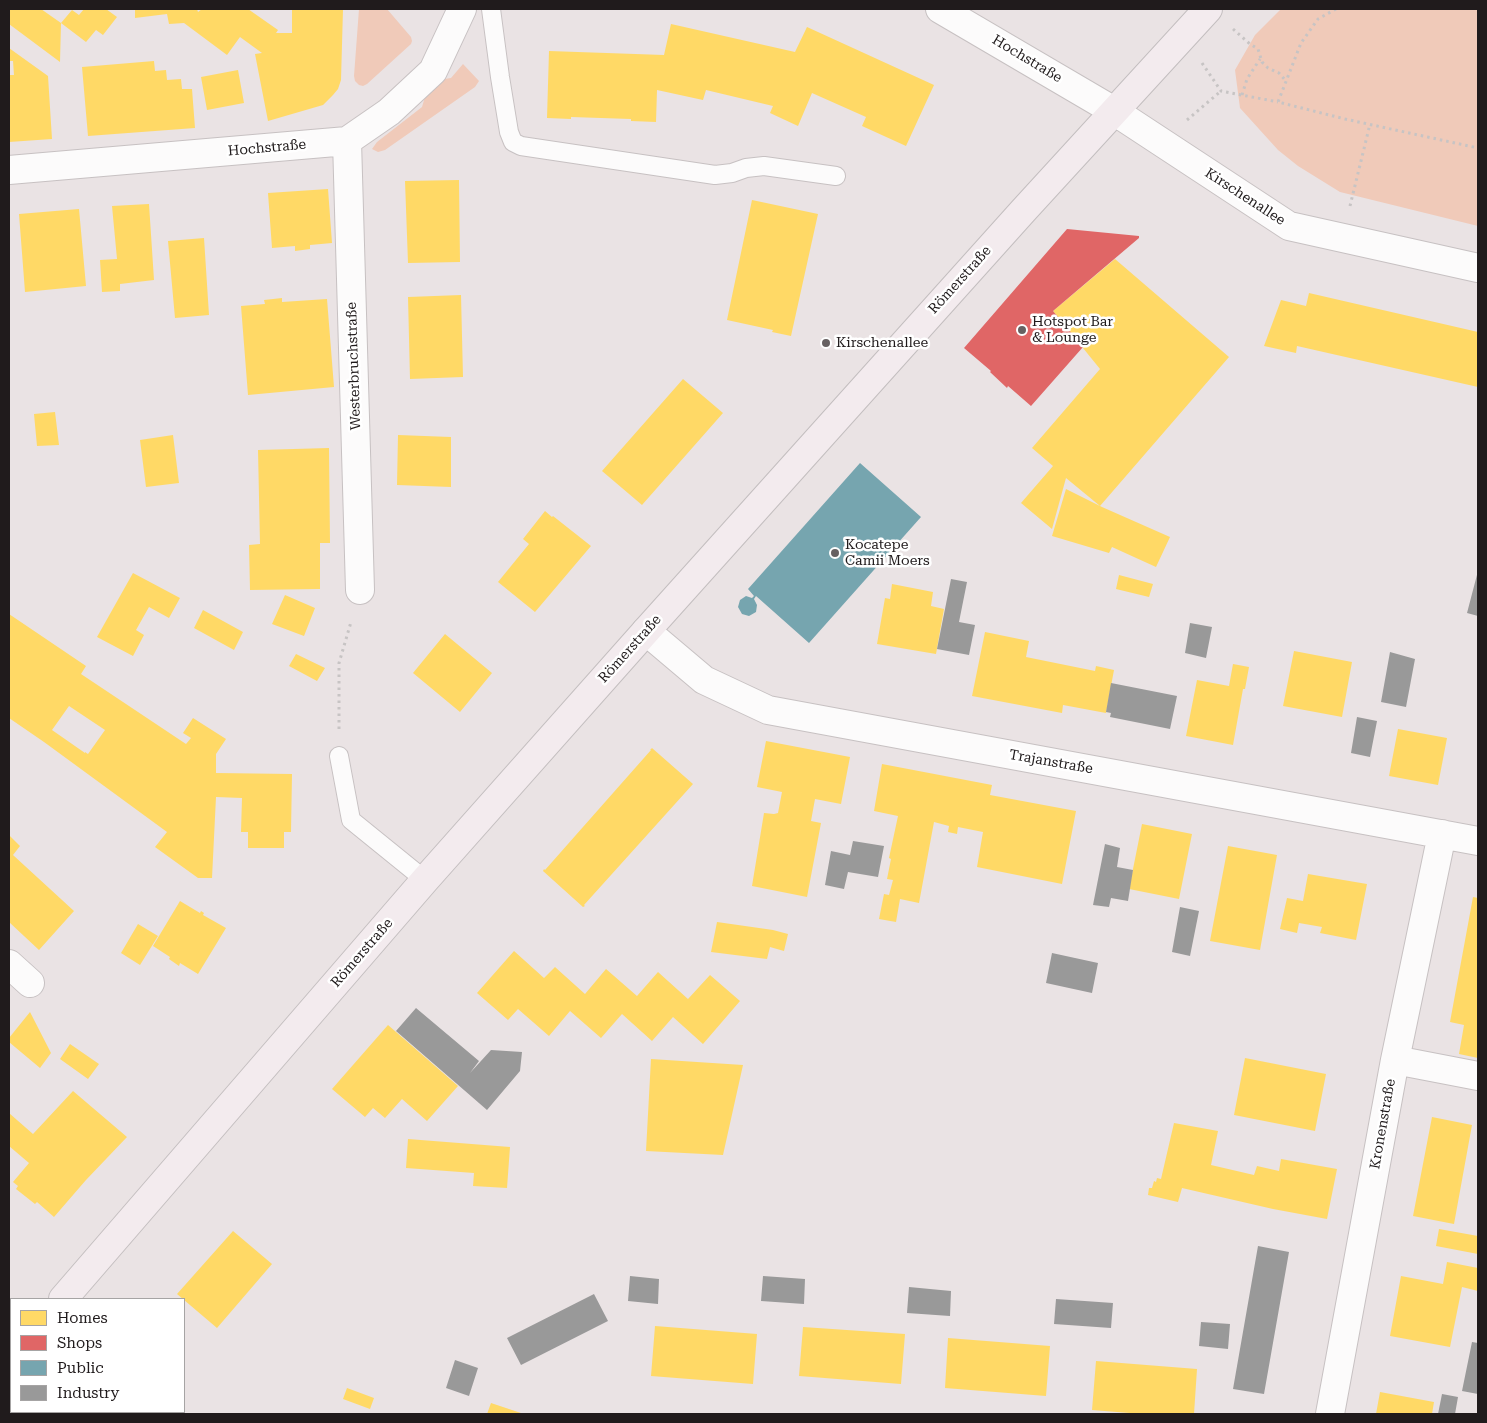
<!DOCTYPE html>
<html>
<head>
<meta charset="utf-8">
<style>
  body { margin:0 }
  #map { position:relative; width:1487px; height:1423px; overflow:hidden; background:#eae3e4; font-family:"Roboto Serif",serif }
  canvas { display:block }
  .frame { position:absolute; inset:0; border:10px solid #201b1c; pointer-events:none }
  .legend { position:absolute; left:10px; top:1298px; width:175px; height:115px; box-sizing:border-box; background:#fff; border:1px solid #a6a4a4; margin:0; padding:6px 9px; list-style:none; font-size:15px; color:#201b1c }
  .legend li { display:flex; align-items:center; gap:10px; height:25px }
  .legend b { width:25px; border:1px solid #a6a4a4 }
</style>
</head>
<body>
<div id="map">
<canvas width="1487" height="1423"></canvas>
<div class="frame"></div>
<ul class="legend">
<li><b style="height:14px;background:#ffd966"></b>Homes</li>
<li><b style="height:14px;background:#e06666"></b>Shops</li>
<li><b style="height:14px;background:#76a5af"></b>Public</li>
<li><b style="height:14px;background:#999"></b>Industry</li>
</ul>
</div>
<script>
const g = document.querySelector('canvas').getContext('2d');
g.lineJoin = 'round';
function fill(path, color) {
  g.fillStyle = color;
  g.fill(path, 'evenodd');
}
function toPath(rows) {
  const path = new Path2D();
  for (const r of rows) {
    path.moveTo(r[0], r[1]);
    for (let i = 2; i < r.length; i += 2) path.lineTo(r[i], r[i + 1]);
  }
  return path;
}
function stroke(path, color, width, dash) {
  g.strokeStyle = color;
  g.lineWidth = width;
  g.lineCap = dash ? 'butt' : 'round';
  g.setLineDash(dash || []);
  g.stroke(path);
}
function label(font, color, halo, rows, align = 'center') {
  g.font = font + ' "Roboto Serif",serif';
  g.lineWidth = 5;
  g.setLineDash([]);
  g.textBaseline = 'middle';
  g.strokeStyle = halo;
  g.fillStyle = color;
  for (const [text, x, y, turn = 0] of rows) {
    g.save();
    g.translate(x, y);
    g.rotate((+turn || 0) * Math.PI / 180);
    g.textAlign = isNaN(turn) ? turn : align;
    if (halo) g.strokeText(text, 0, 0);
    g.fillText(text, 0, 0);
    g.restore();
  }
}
fill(toPath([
  [359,9,387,9,411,37,412,41,411,44,367,84,363,86,359,85,355,81,354,76],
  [1281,9,1478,9,1478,226,1340,192,1298,166,1278,150,1240,108,1235,70,1255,35],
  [463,64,479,81,475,87,385,150,378,152,372,149,377,142,422,107,425,97,444,79,451,78]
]), '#f0cab9');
fill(toPath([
  [9,9,41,9,61,23,72,10,79,15,84,9,106,9,117,17,103,35,96,30,86,42,61,23,60,62,9,24],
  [135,9,197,9,198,12,202,9,248,9,278,30,276,33,292,33,292,9,343,9,341,80,338,89,333,95,323,105,268,121,255,54,262,53,240,37,227,55,184,23,169,24,167,14,135,18],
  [671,24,795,52,807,27,934,85,906,146,862,126,866,117,812,93,798,126,770,113,773,106,706,90,703,100,657,90,656,122,631,121,631,119,571,117,571,119,547,118,549,51,664,55],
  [9,48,48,76,52,139,9,142,9,75,14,75,13,61,9,61],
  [154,61,155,71,166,70,167,80,181,79,182,89,192,89,195,128,88,136,82,67],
  [238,70,244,103,207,110,201,77],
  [459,180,460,262,408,263,405,181],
  [328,189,332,243,310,245,310,249,295,251,295,246,272,248,268,193],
  [752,200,818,214,791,336,772,332,773,330,727,320],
  [149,204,154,280,120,284,120,291,102,292,100,260,117,259,112,206],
  [79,209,86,286,25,292,19,214],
  [204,238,209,315,175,318,168,241],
  [1115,259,1229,357,1100,506,1066,478,1052,529,1021,503,1053,466,1032,448,1100,369,1053,311],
  [1309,293,1478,332,1478,387,1297,346,1296,353,1264,346,1281,300,1306,306],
  [461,295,463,377,410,379,408,297],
  [282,298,282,302,327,299,334,387,248,395,241,306,265,304,264,300],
  [683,379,723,413,642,505,602,471],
  [55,412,59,445,37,446,34,414],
  [173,435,179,483,146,487,140,440],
  [398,435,451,437,451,487,397,485],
  [329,448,330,543,320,543,320,589,250,590,249,545,260,544,258,450],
  [1066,489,1102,507,1170,537,1156,567,1112,547,1109,553,1052,536],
  [545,511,552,517,553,516,591,546,535,612,498,582,529,544,523,539],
  [133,573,180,598,169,618,149,607,136,630,144,635,133,656,97,637],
  [1119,575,1153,584,1149,597,1116,589],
  [892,584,933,592,931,606,944,609,936,654,877,644,885,598,890,599],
  [285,595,315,608,304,636,272,624],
  [203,610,243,632,234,650,194,628],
  [9,614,86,666,81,674,186,744,191,738,183,733,193,718,226,739,216,754,216,773,292,774,291,832,284,832,284,848,248,848,248,832,241,832,242,798,216,797,212,878,198,878,155,847,167,832,44,742,9,718],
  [69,706,105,730,88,754,85,752,85,753,52,730],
  [985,632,1029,641,1026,657,1095,671,1096,666,1114,670,1106,713,1063,705,1062,713,972,696],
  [445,634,492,673,460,712,413,673],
  [1294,651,1352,662,1342,717,1283,706],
  [296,654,325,668,317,681,289,666],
  [1233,664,1249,667,1245,689,1243,689,1233,745,1186,736,1197,680,1229,686],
  [1398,729,1447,738,1438,785,1389,776],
  [766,741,850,757,841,804,815,799,811,821,821,823,807,897,752,886,764,813,774,814,778,813,782,792,757,787],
  [652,748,693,784,584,905,585,906,583,907,543,871,544,869,545,870,651,750,650,750],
  [882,764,992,785,990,795,1076,811,1062,884,977,867,983,832,958,827,957,834,948,832,949,826,934,822,919,903,900,899,896,922,879,919,884,894,889,895,893,880,887,879,891,859,889,858,898,816,874,811],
  [1142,824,1192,834,1179,899,1129,889],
  [9,835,20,846,13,855,74,911,39,950,9,922],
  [1228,846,1277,855,1260,950,1210,941],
  [1308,874,1367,884,1356,940,1320,933,1322,927,1299,923,1297,933,1280,929,1287,898,1303,901],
  [1473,897,1478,898,1478,1058,1459,1054,1464,1025,1450,1022],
  [180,901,200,913,201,911,204,913,203,915,226,928,198,974,180,963,179,966,169,959,170,957,153,946],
  [717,922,773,930,788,934,784,951,770,947,767,959,711,952],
  [138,924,158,936,140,965,121,953],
  [514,951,544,978,555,967,585,994,606,969,637,996,658,972,688,999,710,975,740,1001,703,1044,673,1017,652,1041,622,1014,601,1038,570,1011,549,1036,518,1009,508,1020,477,993],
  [30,1012,51,1053,40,1068,9,1042,9,1038],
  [388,1025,458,1086,427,1121,402,1099,385,1118,373,1108,365,1117,332,1089],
  [70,1044,99,1064,88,1079,60,1059],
  [1245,1058,1326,1074,1315,1131,1234,1115],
  [651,1059,743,1065,723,1155,646,1151],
  [73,1091,127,1137,86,1180,54,1217,37,1202,35,1204,16,1189,18,1186,13,1182,29,1163,9,1146,9,1113,33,1134],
  [1432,1117,1472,1125,1454,1224,1413,1216],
  [1174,1123,1218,1131,1211,1165,1254,1175,1257,1166,1279,1171,1281,1159,1337,1169,1327,1219,1273,1209,1182,1188,1178,1202,1148,1195,1149,1188,1152,1188,1154,1181,1156,1182,1157,1178,1161,1179],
  [408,1139,510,1147,507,1188,473,1186,474,1173,406,1168],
  [1439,1229,1478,1236,1478,1254,1436,1246],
  [233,1231,272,1264,217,1328,177,1294],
  [1447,1262,1478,1268,1478,1291,1462,1287,1450,1347,1390,1336,1401,1276,1443,1284],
  [655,1326,757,1334,753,1384,651,1376],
  [803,1327,905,1334,901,1384,799,1376],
  [948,1338,1050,1346,1046,1396,945,1388],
  [1096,1361,1197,1369,1194,1414,1142,1414,1092,1410],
  [347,1388,374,1398,370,1409,343,1399],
  [1380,1392,1434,1402,1432,1414,1376,1414],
  [491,1403,524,1414,487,1414],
  [109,1412,145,1412,143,1414,112,1414]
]), '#ffd966');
fill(toPath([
  [1067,229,1139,236,1139,238,1053,311,1083,347,1031,406,1008,386,1007,388,990,372,991,371,964,348]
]), '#e06666');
fill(toPath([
  [860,463,921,517,809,643,756,596,754,599,757,605,756,612,749,616,742,614,738,607,740,600,746,596,752,598,754,596,748,589]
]), '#76a5af');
fill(toPath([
  [1478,571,1478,616,1467,613],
  [951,579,967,582,959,622,975,625,969,655,937,649],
  [1190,623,1212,627,1206,658,1185,653],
  [1390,652,1415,659,1406,707,1381,702],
  [1111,683,1177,696,1170,729,1110,717,1111,713,1106,712],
  [1357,717,1377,721,1370,757,1351,753],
  [853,841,884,846,878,877,848,872,844,889,825,885,831,851,850,855],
  [1105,844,1120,848,1117,867,1133,870,1128,901,1111,898,1109,907,1093,905],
  [1180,907,1199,911,1190,956,1172,952],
  [1052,953,1098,963,1092,993,1046,983],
  [416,1008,479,1061,470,1073,491,1050,522,1052,520,1071,487,1110,396,1031],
  [1258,1246,1289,1252,1264,1394,1233,1389],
  [630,1276,659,1279,658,1304,628,1301],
  [763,1276,805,1279,804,1304,761,1301],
  [909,1287,951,1291,950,1316,907,1313],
  [594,1294,608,1321,521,1365,507,1338],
  [1056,1299,1113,1303,1111,1328,1054,1324],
  [1201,1322,1230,1324,1228,1349,1199,1346],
  [1472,1342,1478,1343,1478,1394,1462,1391],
  [455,1360,478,1368,469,1396,446,1388],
  [1442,1394,1458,1397,1455,1414,1438,1414]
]), '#999');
const service = toPath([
  [491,9,500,77,509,132,513,142,521,146,715,175,732,173,746,168,764,166,836,176],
  [339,756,351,820,425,880]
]);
const minor = toPath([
  [940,9,1114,111,1289,226,1478,268],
  [347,141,360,590],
  [9,170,347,141,389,112,433,71,462,9],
  [646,631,704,680,768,710,1478,841],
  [9,964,30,983],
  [1395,1060,1478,1076],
  [1330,1414,1395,1060,1442,834]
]);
const primary = toPath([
  [63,1299,425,880,646,631,1023,211,1208,9],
  [9,1362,11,1359]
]);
stroke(service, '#c7c1c2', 20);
stroke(minor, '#c7c1c2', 30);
stroke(primary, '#c3bebf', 30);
stroke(toPath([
  [1336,9,1318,19,1301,43,1278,102,1345,119,1478,148],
  [1233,29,1250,44,1258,49,1262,62,1268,68,1279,73,1286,81],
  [1202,63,1221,91,1278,102],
  [1242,95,1247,79,1260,59],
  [1187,120,1221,91],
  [1350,206,1370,124],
  [339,729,339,663,351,622]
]), '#c7c4c4', 3, [2.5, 4]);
stroke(service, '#fcfbfb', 18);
stroke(minor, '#fcfbfb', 28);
stroke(primary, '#f3ebee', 28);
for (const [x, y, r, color] of [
  [1022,330,5,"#676162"],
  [826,343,5,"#676162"],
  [835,553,5,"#676162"]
]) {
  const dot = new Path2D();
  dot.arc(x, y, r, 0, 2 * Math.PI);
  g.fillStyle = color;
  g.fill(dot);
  stroke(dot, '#fff', 2);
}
label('14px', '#201b1c', '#fff', [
  ["Hochstraße",1027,59,31],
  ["Hochstraße",267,148,-5],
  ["Kirschenallee",1245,197,33],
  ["Römerstraße",960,280,-48],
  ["Westerbruchstraße",354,366,-92],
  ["Römerstraße",630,649,-48],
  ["Trajanstraße",1051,762,10],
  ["Römerstraße",362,953,-49],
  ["Kronenstraße",1383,1124,-80]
]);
label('14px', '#201b1c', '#fff', [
  ["Hotspot Bar",1032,322],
  ["& Lounge",1032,338],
  ["Kirschenallee",836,343],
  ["Kocatepe",845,545],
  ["Camii Moers",845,561]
], 'left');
</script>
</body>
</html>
